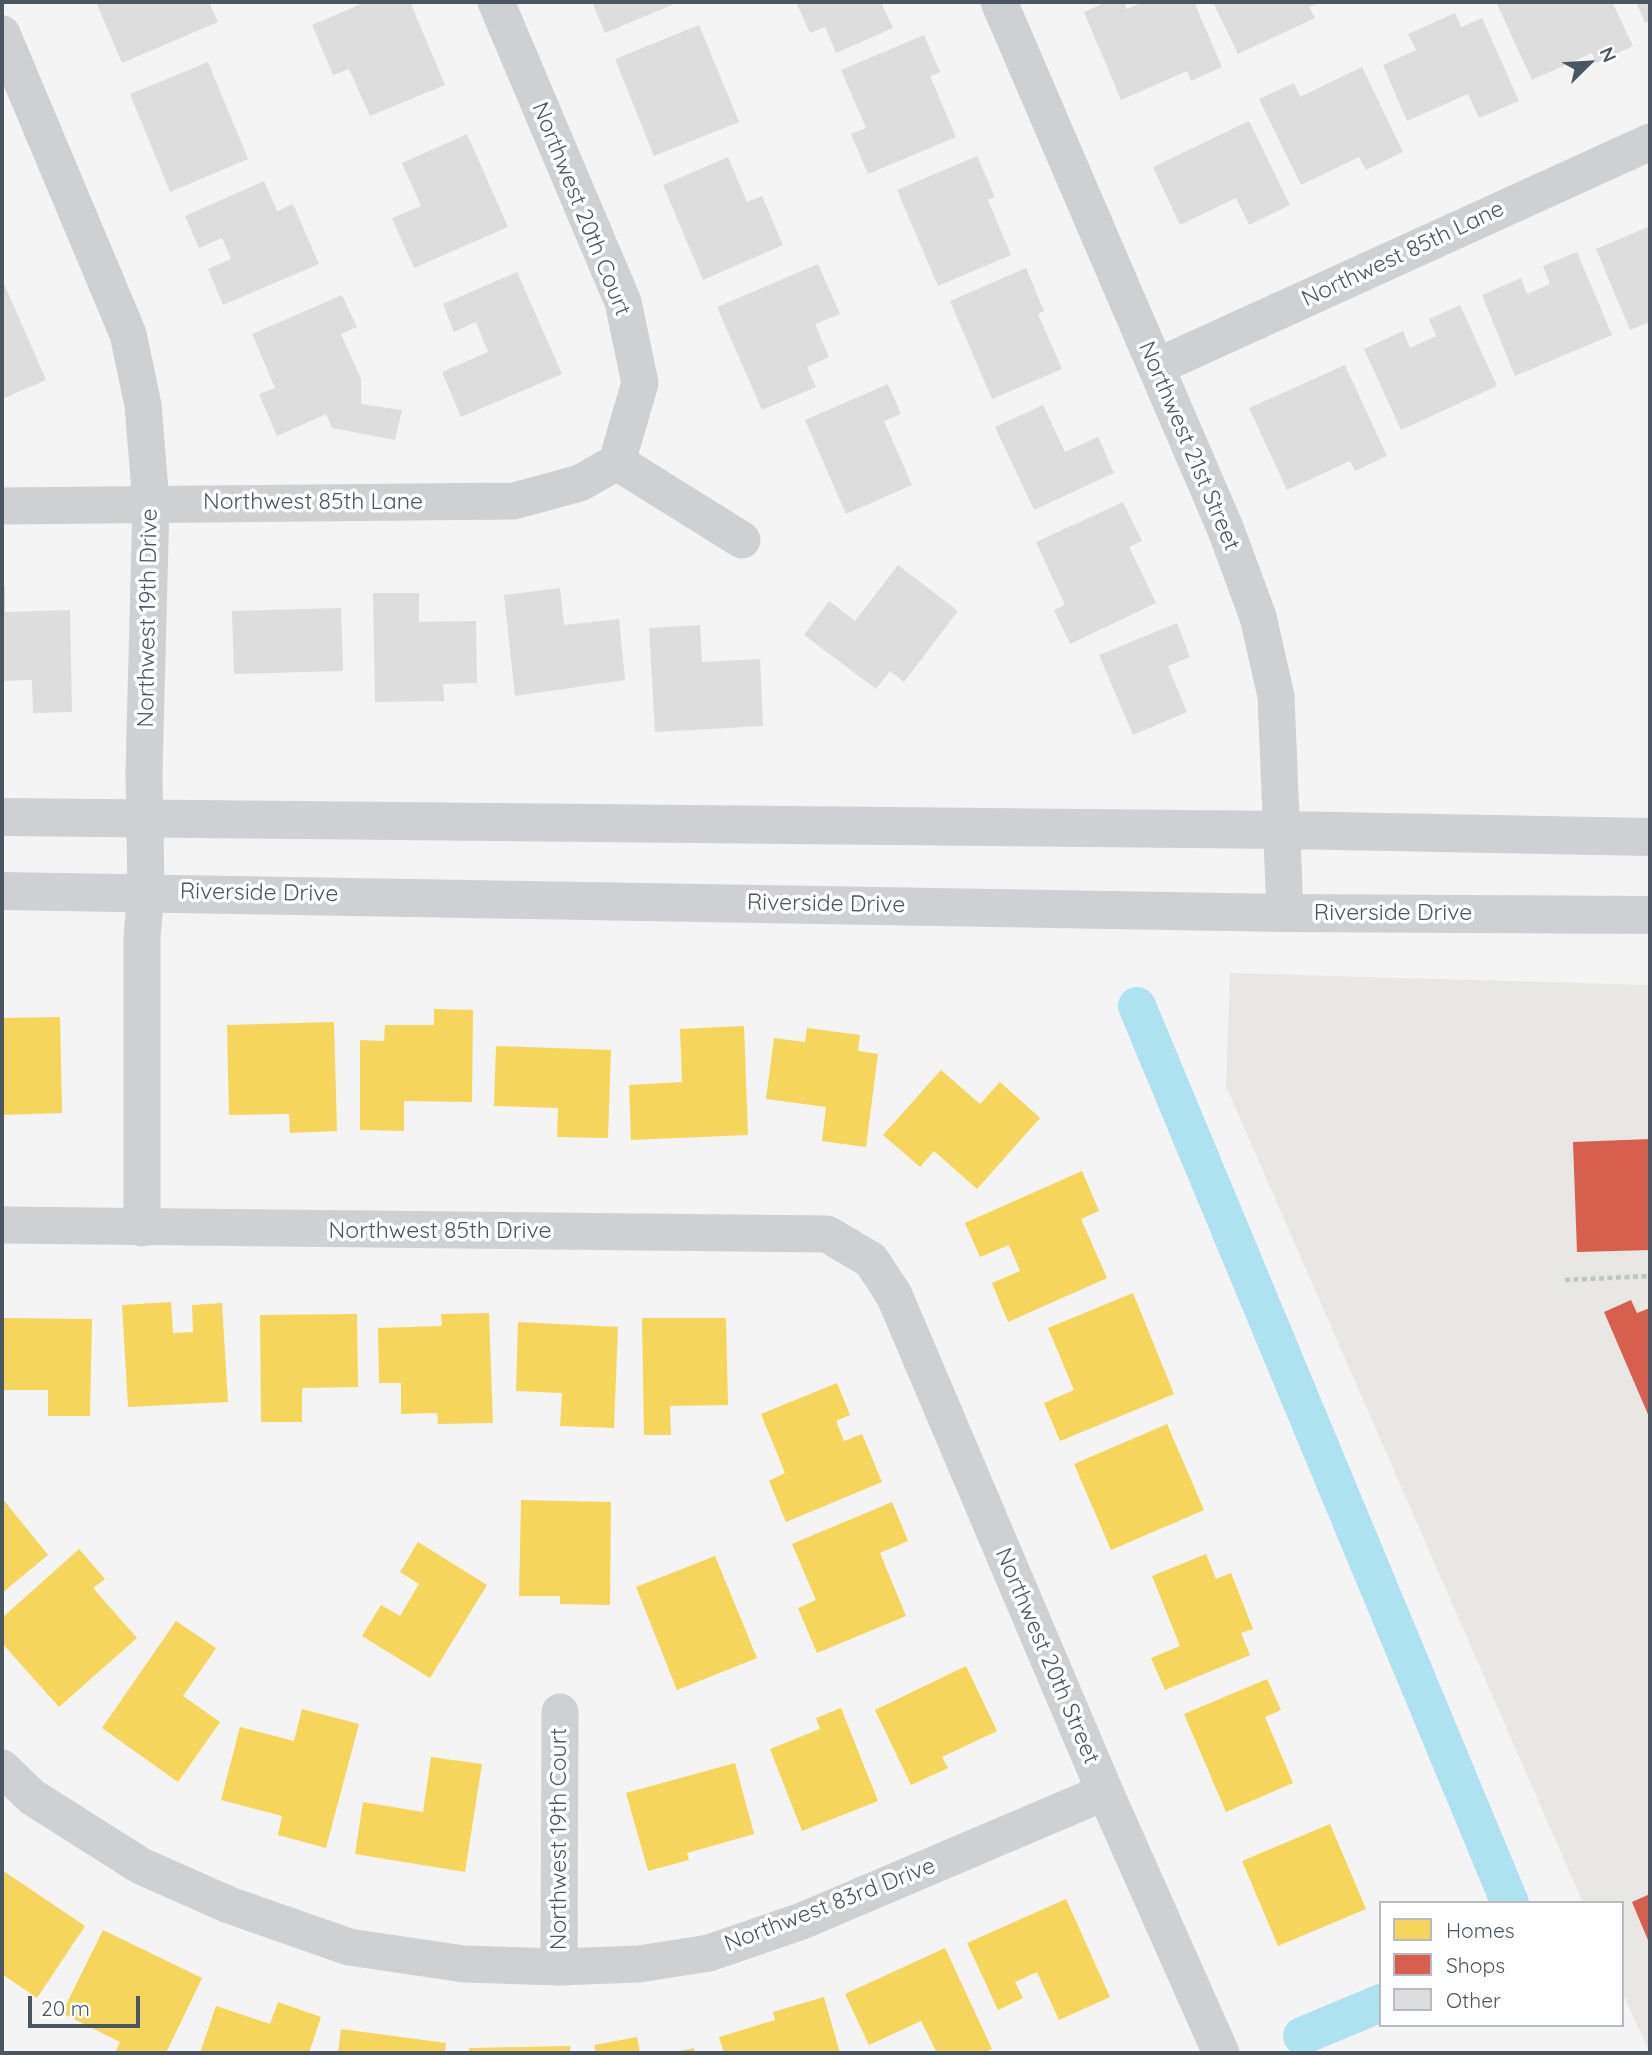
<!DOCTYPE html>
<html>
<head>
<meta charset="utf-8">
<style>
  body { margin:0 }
  #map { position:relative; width:1652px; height:2055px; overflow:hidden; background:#f4f4f4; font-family:Quicksand,sans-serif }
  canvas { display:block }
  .frame { position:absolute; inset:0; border:4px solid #4a5661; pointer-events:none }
  .legend { position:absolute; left:1379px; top:1901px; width:245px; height:126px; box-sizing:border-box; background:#fff; border:2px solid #b7bbc0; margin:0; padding:9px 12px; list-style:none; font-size:21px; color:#4a5661 }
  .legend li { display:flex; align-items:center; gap:14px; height:35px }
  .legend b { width:35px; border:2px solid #b7bbc0 }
  .north { position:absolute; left:1554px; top:28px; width:70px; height:70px; -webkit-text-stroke:5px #fff; paint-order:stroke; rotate:66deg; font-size:19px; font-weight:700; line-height:28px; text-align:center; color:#4a5661 }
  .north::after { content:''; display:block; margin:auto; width:24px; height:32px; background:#4a5661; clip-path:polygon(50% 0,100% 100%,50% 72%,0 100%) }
  .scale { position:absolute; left:28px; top:1996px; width:112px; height:32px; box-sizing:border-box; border:4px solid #4a5661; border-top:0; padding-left:9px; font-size:21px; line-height:24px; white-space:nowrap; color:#4a5661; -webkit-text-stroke:5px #fff; paint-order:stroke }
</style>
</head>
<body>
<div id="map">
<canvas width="1652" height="2055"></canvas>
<div class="frame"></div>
<ul class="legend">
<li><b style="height:19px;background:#f6d55c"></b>Homes</li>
<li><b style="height:19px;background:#d6604d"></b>Shops</li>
<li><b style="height:19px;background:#ddddde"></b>Other</li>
</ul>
<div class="north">N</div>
<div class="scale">20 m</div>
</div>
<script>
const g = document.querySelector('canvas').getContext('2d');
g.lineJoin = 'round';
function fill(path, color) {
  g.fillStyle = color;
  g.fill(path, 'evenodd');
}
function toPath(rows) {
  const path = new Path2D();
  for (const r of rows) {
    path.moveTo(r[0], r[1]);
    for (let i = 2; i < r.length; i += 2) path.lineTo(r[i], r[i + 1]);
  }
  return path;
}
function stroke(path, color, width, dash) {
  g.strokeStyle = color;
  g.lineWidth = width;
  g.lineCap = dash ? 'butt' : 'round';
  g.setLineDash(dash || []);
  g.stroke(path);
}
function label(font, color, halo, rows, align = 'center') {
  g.font = font + ' Quicksand,sans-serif';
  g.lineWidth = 7;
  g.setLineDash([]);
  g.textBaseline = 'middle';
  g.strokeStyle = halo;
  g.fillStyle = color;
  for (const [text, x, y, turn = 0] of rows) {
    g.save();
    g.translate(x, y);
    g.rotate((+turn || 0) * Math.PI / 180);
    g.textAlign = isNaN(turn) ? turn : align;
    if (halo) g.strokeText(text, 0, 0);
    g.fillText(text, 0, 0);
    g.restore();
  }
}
fill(toPath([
  [1230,973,1650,985,1650,2053,1622,1992,1622,1903,1583,1903,1226,1086]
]), '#e8e7e3');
fill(toPath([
  [434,1009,473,1010,472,1102,404,1101,404,1131,360,1130,360,1040,384,1041,385,1025,434,1025],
  [60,1017,62,1113,2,1115,2,1018],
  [334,1022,337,1131,290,1133,289,1114,229,1115,227,1025],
  [744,1026,748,1135,631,1140,629,1085,682,1082,680,1029],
  [807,1028,860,1035,858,1051,878,1054,866,1147,822,1141,826,1107,766,1099,774,1038,805,1042],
  [496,1046,611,1050,608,1138,557,1137,558,1108,494,1106],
  [941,1070,980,1104,1000,1082,1040,1118,977,1189,934,1151,920,1167,883,1135],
  [1082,1171,1099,1211,1081,1219,1107,1278,1008,1322,992,1283,1020,1271,1009,1245,980,1257,965,1223],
  [1133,1293,1174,1394,1060,1441,1044,1403,1074,1390,1048,1328],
  [171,1302,173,1333,193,1332,192,1305,222,1303,228,1402,128,1407,122,1305],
  [489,1313,493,1423,438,1424,437,1413,401,1414,401,1383,379,1383,378,1328,442,1326,441,1314],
  [357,1314,358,1387,302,1388,302,1422,261,1422,260,1315],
  [2,1318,92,1319,90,1416,48,1416,48,1390,2,1390],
  [642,1318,726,1318,728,1405,670,1406,671,1435,644,1435],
  [518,1322,618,1327,614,1428,560,1426,562,1393,516,1391],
  [837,1383,850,1415,836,1421,844,1441,862,1434,882,1482,786,1522,769,1481,785,1473,761,1414],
  [1167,1424,1204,1510,1111,1550,1074,1464],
  [2,1498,48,1555,2,1593],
  [521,1500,611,1502,610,1605,560,1604,560,1596,519,1596],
  [892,1502,908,1541,880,1553,906,1616,817,1653,798,1608,816,1600,792,1544],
  [418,1542,487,1585,430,1678,362,1636,381,1605,400,1616,419,1584,400,1572],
  [79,1549,105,1579,93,1588,137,1638,59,1707,2,1643,2,1618],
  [1206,1554,1216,1579,1231,1573,1253,1629,1241,1633,1250,1655,1165,1690,1151,1658,1180,1646,1152,1576],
  [715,1556,757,1658,677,1690,636,1587],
  [176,1621,216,1648,183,1696,220,1722,178,1782,102,1728],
  [966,1666,997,1731,942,1757,948,1768,911,1785,875,1710],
  [1267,1679,1281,1710,1265,1717,1293,1783,1226,1812,1184,1714],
  [841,1708,878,1801,802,1831,770,1749,820,1729,816,1718],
  [302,1709,359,1724,326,1848,278,1835,282,1816,221,1800,240,1727,294,1741],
  [431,1757,482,1764,465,1872,355,1854,363,1802,423,1812],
  [735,1763,754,1834,687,1853,689,1860,648,1871,626,1793],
  [1330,1824,1366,1909,1278,1946,1242,1861],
  [2,1870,85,1926,37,1998,2,1974],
  [1066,1899,1110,1997,1059,2020,1037,1972,1015,1982,1023,1998,998,2010,967,1943],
  [103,1930,202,1978,166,2053,115,2053,120,2042,62,2013],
  [945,1948,992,2049,983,2053,937,2053,921,2021,869,2045,845,1994],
  [824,1997,840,2053,724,2053,719,2037,775,2020,773,2012],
  [278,2002,321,2017,309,2053,200,2053,216,2006,270,2024],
  [341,2029,446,2043,445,2053,338,2053],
  [637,2037,640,2053,596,2053,594,2045],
  [570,2046,570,2053,469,2053,469,2048],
  [694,2048,695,2053,675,2053,675,2052]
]), '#f6d55c');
fill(toPath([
  [1650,1139,1650,1250,1577,1252,1573,1142],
  [1631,1300,1637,1313,1650,1308,1650,1419,1604,1312],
  [1650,1894,1650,1945,1632,1902]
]), '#d6604d');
stroke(toPath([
  [1137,1006,1510,1903],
  [1302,2036,1381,2003]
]), '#aee2f0', 38);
fill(toPath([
  [96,2,209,2,218,22,122,63],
  [366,2,410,2,445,85,370,116,349,69,333,75,312,25],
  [592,2,679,2,605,33],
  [796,2,881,2,893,28,836,53,825,27,810,33],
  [1107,2,1124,2,1127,9,1144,2,1194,2,1222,67,1191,81,1187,71,1121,100,1084,12],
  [1213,2,1321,2,1309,7,1315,18,1238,54],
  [1496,2,1612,2,1633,46,1596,63,1592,53,1532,80],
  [1636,2,1650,2,1650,21,1645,23],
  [1455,13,1461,27,1482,18,1519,101,1479,118,1468,94,1407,121,1383,65,1416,50,1408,34],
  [699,25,739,122,654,156,615,59],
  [924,35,940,72,930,76,956,137,868,174,851,134,866,128,841,70],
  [208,62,248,159,170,192,130,94],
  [1362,67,1403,152,1366,170,1359,157,1301,185,1259,99,1294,83,1300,97],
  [1249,121,1290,205,1249,225,1236,198,1180,225,1153,167],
  [467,134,508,227,414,268,392,218,421,206,402,163],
  [977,156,995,197,988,200,1011,255,938,286,897,190],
  [728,157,747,202,762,196,783,245,703,280,663,185],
  [264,181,277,211,293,204,319,264,223,305,208,269,231,259,222,238,199,248,185,216],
  [1650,226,1650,322,1630,330,1596,249],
  [1577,252,1612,335,1515,376,1482,295,1521,278,1527,294,1550,284,1543,266],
  [818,264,840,314,815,324,829,357,807,367,816,387,762,410,717,307],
  [1026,268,1044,311,1038,314,1062,369,992,399,950,301],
  [517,272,562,374,461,417,442,372,488,352,476,322,454,332,443,304],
  [2,279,46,380,2,399],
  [342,295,357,327,341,334,361,379,361,404,402,410,395,440,332,428,326,414,277,436,259,394,275,388,252,334],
  [1460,305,1497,386,1401,430,1364,349,1403,331,1410,348,1436,336,1429,319],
  [1345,365,1387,456,1355,471,1350,461,1287,490,1249,408],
  [888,384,901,414,884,421,912,485,846,514,805,420],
  [1043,405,1065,452,1098,437,1114,473,1034,510,995,427],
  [1123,502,1142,541,1129,547,1156,603,1070,644,1054,610,1065,605,1036,542],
  [898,565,958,611,904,682,890,671,876,689,804,635,829,601,855,621],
  [2,587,5,587,5,612,70,610,72,712,33,713,32,680,2,681],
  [560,588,564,625,619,619,625,680,515,696,504,595],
  [373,593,419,593,419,622,476,621,477,683,443,684,444,701,375,702],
  [341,608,343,671,234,674,232,611],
  [1177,623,1190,657,1168,666,1187,712,1133,735,1099,655],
  [700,625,702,662,760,659,763,726,655,732,649,628]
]), '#ddddde');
stroke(toPath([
  [1565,1280,1650,1276]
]), '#bcc7c4', 4.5, [5, 3.5]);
stroke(toPath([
  [496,2,623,302,640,383,617,462],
  [999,2,1226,530,1258,617,1276,696,1285,913],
  [2,34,128,334,143,405,151,503,144,772,146,891,142,937,142,1228],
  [1156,367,1650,142],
  [617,462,742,540],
  [2,506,514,501,580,483,617,462],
  [2,1225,827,1234,871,1260,894,1295,1105,1792,1221,2053],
  [2,1768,32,1797,141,1866,229,1905,349,1947,464,1964,559,1967,639,1964,709,1953,802,1921,1105,1792],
  [559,1967,560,1712]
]), '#ced0d2', 37);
stroke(toPath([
  [2,817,1283,830,1650,837],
  [2,891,1285,913,1650,915]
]), '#ced0d4', 38);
label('23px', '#4a5661', '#fff', [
  ["Northwest 20th Court",581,209,68],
  ["Northwest 85th Lane",1403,254,-25],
  ["Northwest 21st Street",1189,446,67],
  ["Northwest 85th Lane",313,502],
  ["Northwest 19th Drive",148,618,-89],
  ["Riverside Drive",259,893,1],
  ["Riverside Drive",826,904,1],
  ["Riverside Drive",1393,913],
  ["Northwest 85th Drive",440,1231],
  ["Northwest 20th Street",1047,1656,67],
  ["Northwest 19th Court",559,1839,-90],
  ["Northwest 83rd Drive",830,1905,-21]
]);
</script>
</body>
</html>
